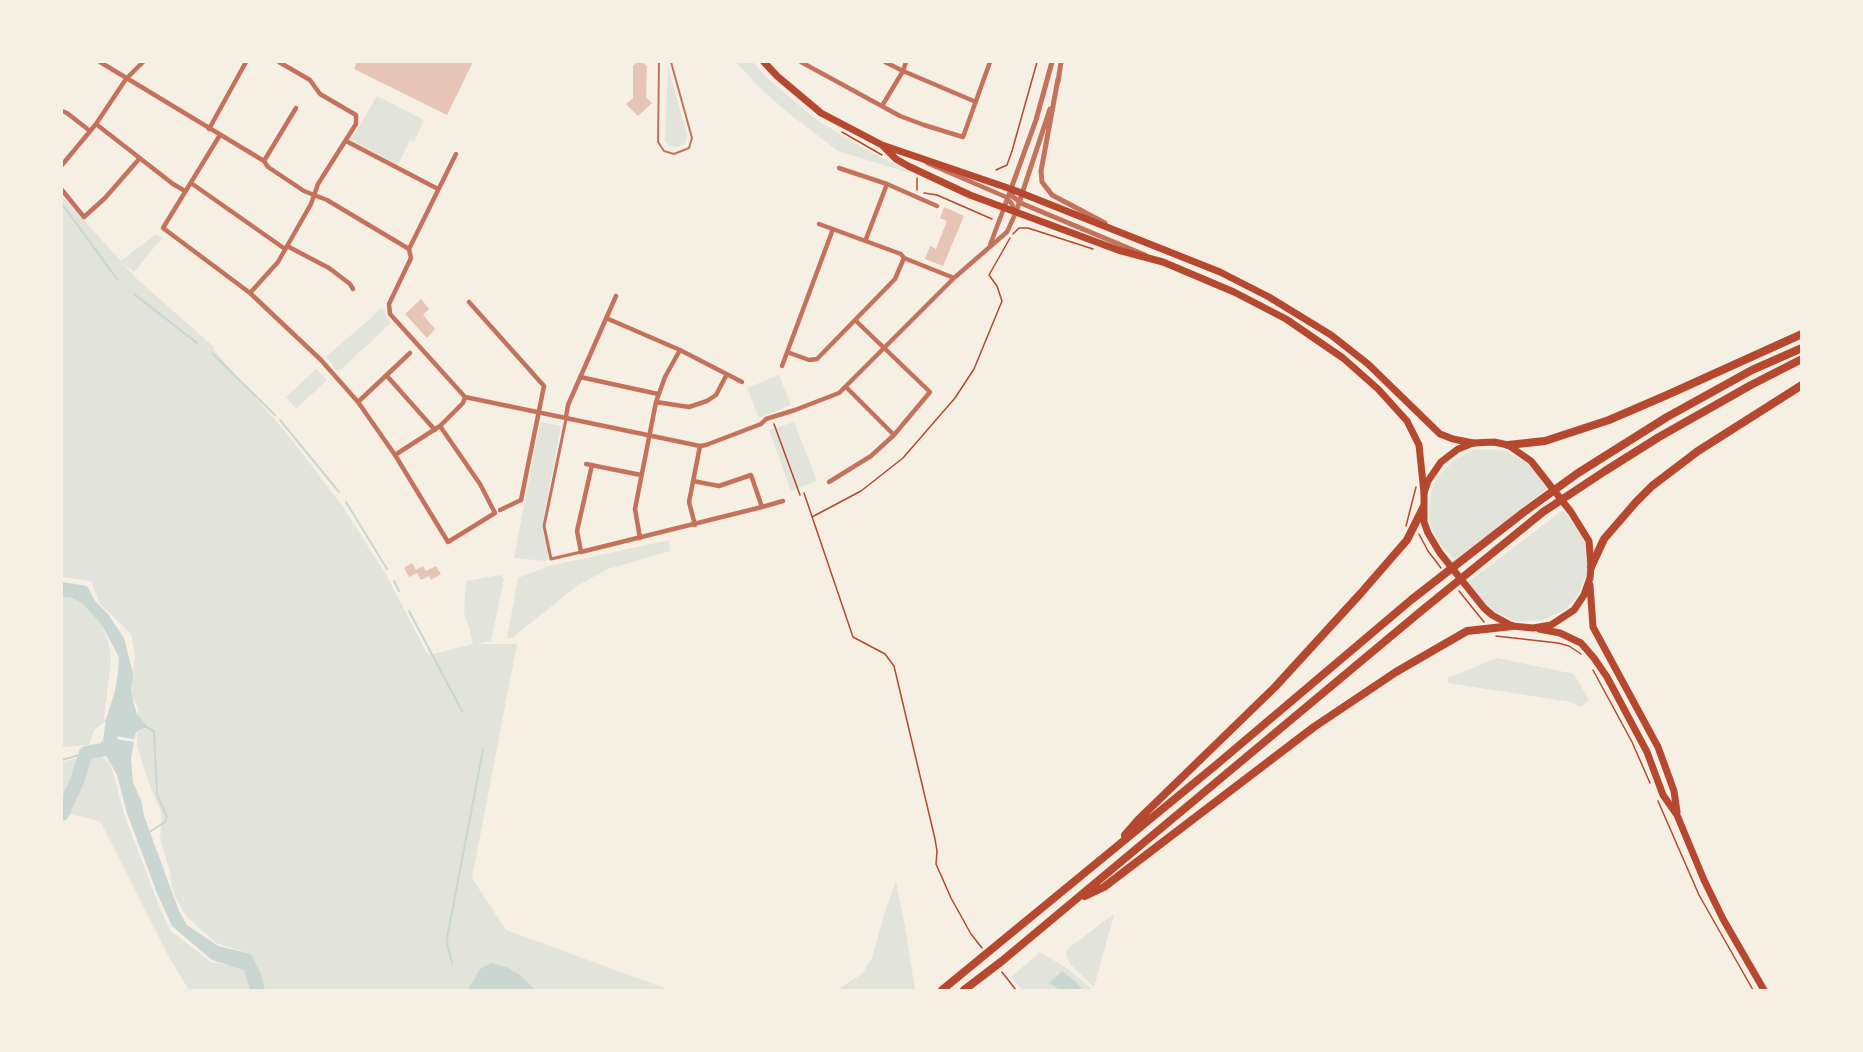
<!DOCTYPE html>
<html>
<head>
<meta charset="utf-8">
<style>
  body { margin:0 }
  #map { position:relative; width:1863px; height:1052px; overflow:hidden; background:#f6efe4; font-family:Lato,sans-serif }
  canvas { display:block }
  .frame { position:absolute; inset:0; border:63px solid #f6efe4; pointer-events:none }
</style>
</head>
<body>
<div id="map">
<canvas width="1863" height="1052"></canvas>
<div class="frame"></div>
</div>
<script>
const g = document.querySelector('canvas').getContext('2d');
g.lineJoin = 'round';
function fill(path, color) {
  g.fillStyle = color;
  g.fill(path, 'evenodd');
}
function toPath(rows) {
  const path = new Path2D();
  for (const r of rows) {
    path.moveTo(r[0], r[1]);
    for (let i = 2; i < r.length; i += 2) path.lineTo(r[i], r[i + 1]);
  }
  return path;
}
function stroke(path, color, width, dash) {
  g.strokeStyle = color;
  g.lineWidth = width;
  g.lineCap = dash ? 'butt' : 'round';
  g.setLineDash(dash || []);
  g.stroke(path);
}
fill(toPath([
  [736,62,753,62,767,78,818,121,860,146,913,174,838,151,787,112,760,88],
  [668,66,687,135,685,144,678,147,670,146,665,141],
  [377,96,424,120,414,142,410,140,398,165,351,140],
  [62,196,121,261,156,234,162,238,134,272,122,263,138,280,214,347,213,349,289,436,343,507,385,573,428,655,473,644,470,630,464,614,466,581,501,575,504,579,491,641,478,644,517,644,472,878,506,930,670,990,265,990,261,974,251,954,216,943,186,916,174,894,171,882,170,872,160,839,162,815,147,778,137,745,138,708,132,697,131,682,135,656,131,634,100,604,91,581,62,577],
  [382,308,391,323,338,372,326,357],
  [316,369,327,380,296,409,286,397],
  [779,375,791,405,759,418,747,388],
  [540,422,561,426,542,527,550,559,545,561,514,558],
  [794,422,817,481,791,491,769,430],
  [1489,449,1504,451,1525,461,1548,488,1455,560,1438,541,1431,526,1429,509,1431,493,1437,477,1454,460,1474,450],
  [1563,510,1581,533,1587,549,1587,574,1577,597,1566,609,1543,620,1518,622,1495,612,1482,601,1468,582],
  [669,540,670,551,608,569,577,586,512,638,507,638,518,578,549,566],
  [62,597,70,597,82,603,101,624,109,644,111,661,104,717,105,722,94,730,89,745,62,747],
  [1497,658,1574,674,1589,700,1581,707,1571,702,1448,683,1448,678],
  [89,755,101,756,111,765,124,814,161,911,171,931,211,962,238,967,244,970,250,990,189,990,170,959,100,821,62,812,62,762],
  [896,882,905,926,915,990,837,990,862,974,872,958,885,911],
  [1114,914,1114,915,1094,987,1071,965,1066,956,1067,949],
  [1040,952,1065,967,1093,990,1022,990,1011,977]
]), '#e2e4dc');
fill(toPath([
  [62,582,87,586,95,601,108,614,124,638,133,673,131,690,134,705,137,714,147,726,136,732,134,739,115,736,116,729,112,732,109,725,105,722,115,691,118,673,119,657,101,624,82,603,70,597,62,597],
  [115,739,134,742,131,759,133,783,141,800,144,816,179,911,187,925,218,946,251,954,261,974,265,990,250,990,244,970,212,960,172,926,157,893,127,813,117,775,103,750,101,741,106,743,109,740,114,742],
  [491,963,506,967,520,975,535,990,468,990,480,969],
  [1062,971,1076,982,1083,990,1060,990,1049,983]
]), '#c9d6d2');
stroke(toPath([
  [62,204,117,279],
  [134,294,197,343],
  [213,354,275,415],
  [280,420,339,492],
  [346,502,387,569],
  [394,581,399,591],
  [409,611,462,711],
  [144,726,154,731,157,794,167,817,165,822,148,833],
  [62,760,86,753],
  [452,963,447,943,448,933,483,750]
]), '#c9d6d2', 2);
stroke(toPath([
  [115,758,110,741,112,727,119,717],
  [62,814,77,781,86,753,111,748]
]), '#c9d6d2', 14);
fill(toPath([
  [357,62,473,62,447,115,354,69],
  [637,62,642,62,647,66,646,97,652,103,638,116,626,104,633,98,633,66],
  [944,207,964,216,943,266,925,259,930,246,936,249,947,221,940,218],
  [421,299,429,309,423,315,435,329,427,338,405,314],
  [412,563,416,570,423,566,426,571,436,566,441,574,431,580,429,576,421,580,417,573,409,577,404,568]
]), '#e6c5b7');
stroke(toPath([
  [842,132,882,155],
  [996,170,1007,165,1012,151,1037,62],
  [917,178,917,190],
  [924,193,937,195,992,219],
  [1013,234,1019,228,1028,228,1093,249],
  [774,424,800,495],
  [804,493,853,637,885,654,894,666,935,839,937,851,936,864,951,898,971,934,982,948],
  [812,517,861,491,903,458,955,398,974,369,1002,301,997,286,989,275,1010,238],
  [1406,526,1416,487],
  [1419,534,1428,551,1441,568],
  [1459,591,1484,622],
  [1496,636,1558,643,1569,646,1581,654],
  [1593,670,1632,742,1650,783],
  [1658,801,1699,895,1753,990],
  [1002,972,1016,990]
]), '#b5482f', 1.5);
stroke(toPath([
  [659,62,658,142,664,151,674,154,689,148,692,138,671,62]
]), '#c5725c', 2);
stroke(toPath([
  [566,419,544,526,551,559,581,552]
]), '#c5725c', 3);
stroke(toPath([
  [100,62,264,161,268,167,304,191,327,200,409,249,411,258,389,304,390,314,465,397,700,446,706,445,761,424,766,419,795,410,839,393,954,278,1007,232,1016,212],
  [801,62,900,116,924,125,963,137,990,62],
  [885,62,903,71,906,62],
  [882,106,903,71,976,102],
  [62,111,67,113,90,131],
  [96,124,173,184,185,191],
  [209,129,246,62],
  [220,135,163,228,250,293,321,360,358,402,395,455,448,542,495,513,480,484,440,426],
  [346,141,438,189],
  [264,161,296,108],
  [927,163,1006,197,1012,204,1014,211],
  [62,165,96,124,126,79,143,62],
  [839,168,887,184,937,206],
  [191,183,285,249],
  [62,190,84,217,105,198,140,158],
  [819,224,901,254,904,258,954,278],
  [866,239,887,184],
  [990,245,1004,208],
  [287,246,329,268,350,284,353,289],
  [409,249,456,154],
  [250,293,278,262,311,204,318,184,356,124,356,115,320,94,310,80,279,62],
  [469,302,544,386,521,500,500,510],
  [606,318,680,350,742,382],
  [787,352,809,360,817,359,895,279,904,258],
  [782,366,833,229],
  [387,376,435,430],
  [580,377,658,394],
  [846,387,894,435,930,392,855,320],
  [358,402,410,353],
  [656,402,689,407,707,401,716,395,727,374],
  [566,417,568,405,616,296],
  [395,455,440,426,463,403,465,397],
  [586,464,641,475],
  [592,465,577,531,581,552,762,507,751,475,719,486,693,481],
  [829,482,871,456,894,435],
  [762,507,783,501],
  [695,525,689,502,700,446],
  [640,538,635,509,656,402,665,377,680,350]
]), '#c5725c', 4.5);
stroke(toPath([
  [1058,79,1041,171,1042,182,1052,195,1105,223],
  [1058,82,1061,62],
  [1011,189,1013,197,1023,204,1145,255],
  [1004,208,1036,120,1052,62],
  [1016,212,1050,109]
]), '#c5725c', 5);
stroke(toPath([
  [764,62,777,76,821,113,882,145,1011,189,1220,272,1269,297,1331,335,1368,364,1440,434,1453,439,1473,443],
  [883,146,896,159,908,166,970,195,1118,250,1163,262,1234,292,1286,319,1343,358,1378,389,1407,421,1419,445,1424,493]
]), '#b5482f', 7);
stroke(toPath([
  [1494,442,1508,445,1531,461,1571,512,1589,541,1591,567,1590,578,1584,595,1574,610,1551,625,1533,628,1512,626,1492,615,1484,608,1440,553,1428,533,1424,522,1424,493,1428,481,1441,462,1458,449,1473,443,1494,442],
  [1590,585,1593,627,1658,747,1674,791,1677,812],
  [1539,629,1560,633,1581,643,1594,658,1607,677,1647,752,1663,795,1677,815,1704,880,1723,919,1764,990]
]), '#b5482f', 7);
stroke(toPath([
  [1508,445,1545,441,1609,420,1667,395,1802,334],
  [1591,567,1604,539,1636,502,1652,486,1698,451,1802,385],
  [1125,835,1138,820,1275,687,1361,593,1407,540,1423,508],
  [1085,896,1104,887,1314,727,1396,672,1467,631,1512,626],
  [942,990,1216,765,1411,600,1524,512,1578,473,1667,417,1752,370,1802,348],
  [964,990,1002,961,1420,612,1543,512,1605,471,1659,437,1751,385,1802,359]
]), '#b5482f', 8);
</script>
</body>
</html>
